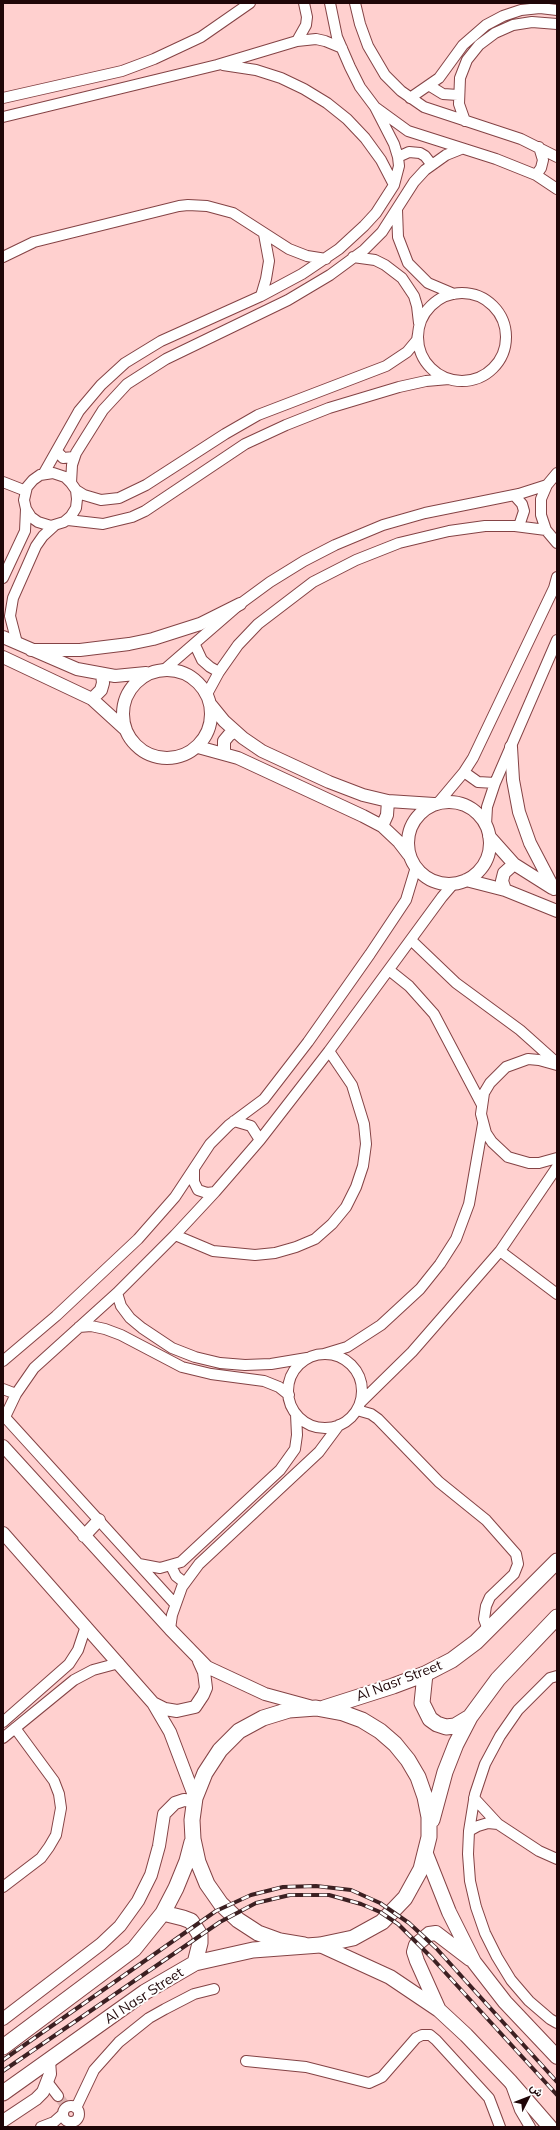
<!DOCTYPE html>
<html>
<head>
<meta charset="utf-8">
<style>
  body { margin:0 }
  #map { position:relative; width:560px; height:2130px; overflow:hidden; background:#ffd0cf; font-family:Mulish,Vazirmatn,sans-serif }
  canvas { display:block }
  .frame { position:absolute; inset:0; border:4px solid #1f0608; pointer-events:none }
  .north { position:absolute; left:508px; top:2078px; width:40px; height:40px; -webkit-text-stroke:3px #fefefe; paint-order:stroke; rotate:48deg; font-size:11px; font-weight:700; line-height:16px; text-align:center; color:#1f0608 }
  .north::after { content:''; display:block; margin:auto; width:14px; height:18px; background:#1f0608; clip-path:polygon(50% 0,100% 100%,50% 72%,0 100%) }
</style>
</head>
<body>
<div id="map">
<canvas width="560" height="2130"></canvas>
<div class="frame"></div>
<div class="north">ش</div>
</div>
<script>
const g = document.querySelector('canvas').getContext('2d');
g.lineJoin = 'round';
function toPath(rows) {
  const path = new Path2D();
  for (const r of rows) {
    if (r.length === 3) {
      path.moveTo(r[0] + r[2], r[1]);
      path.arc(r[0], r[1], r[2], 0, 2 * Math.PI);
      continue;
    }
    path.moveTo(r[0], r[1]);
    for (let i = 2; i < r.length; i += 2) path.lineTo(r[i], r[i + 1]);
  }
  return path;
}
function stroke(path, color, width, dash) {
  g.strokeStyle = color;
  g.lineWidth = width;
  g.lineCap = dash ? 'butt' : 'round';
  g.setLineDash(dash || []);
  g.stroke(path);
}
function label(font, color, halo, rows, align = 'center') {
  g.font = font + ' Mulish,sans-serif';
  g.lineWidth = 4;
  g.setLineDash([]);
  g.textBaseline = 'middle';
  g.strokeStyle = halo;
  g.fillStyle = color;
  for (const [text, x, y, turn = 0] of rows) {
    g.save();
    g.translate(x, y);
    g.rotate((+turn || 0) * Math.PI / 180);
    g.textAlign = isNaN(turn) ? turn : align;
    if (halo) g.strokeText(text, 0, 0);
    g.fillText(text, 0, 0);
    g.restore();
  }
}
stroke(toPath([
  [58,2096,65,2105]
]), '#ddb2b1', 10, [10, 5]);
const minor = toPath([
  [330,3,337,37,350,67,360,87,375,107,408,131,496,159,536,175,557,189],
  [355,3,360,24,368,46,385,75,401,91,424,107,521,139,557,157],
  [297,41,306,25,307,17,304,3],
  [223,65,256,70,281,78,304,89,327,103,347,119,365,138,381,160,394,185],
  [430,86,443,94,458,95],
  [3,98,122,71,154,59,201,37,250,3],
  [410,98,439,78,463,45,486,25,503,16,521,10,540,8,557,10],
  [3,117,217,65,297,41,316,39,325,41,342,48],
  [465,121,459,104,460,78,467,60,479,45,495,33,513,25,532,22,557,24],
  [398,157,409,152,420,153,425,156,432,165],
  [536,175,541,168,543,160,539,147],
  [397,210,398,237,408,263,428,283,454,294],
  [3,257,34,242,179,206,188,205,207,206,233,213,289,249,307,256,326,259],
  [353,257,375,260,385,265,402,278,414,296,417,306,419,323],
  [462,337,44],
  [261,296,266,279,269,261,264,234],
  [57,451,63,458,74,457],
  [44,473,79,411,101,385,125,363,161,341,261,296,302,274,339,249,364,226,376,213,394,185,399,166,398,157,394,144,375,107],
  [557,473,547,485,541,499,541,515,546,530,557,543],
  [3,482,26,491],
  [71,483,65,477,53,473,40,475,33,480,27,487,24,500,26,509,31,517,38,522,51,526,64,522,71,516,76,508,77,499,76,490,71,483,72,465,76,453,103,410,127,384,166,359,288,300,330,275,364,250,382,232,414,182,425,170,446,155,461,149],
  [76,490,84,495,101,500,119,498,146,485,225,434,258,415,386,366,407,352,417,340,418,334],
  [514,495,522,504,524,511,519,526],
  [68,520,103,524,132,517,145,511,245,444,286,425,329,408,399,387,426,381,449,379],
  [3,578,25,531,26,509],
  [17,643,10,616,13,598,36,546,43,536,55,525],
  [195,645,202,660,210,667,219,672],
  [165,669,240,604,270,582,304,561,335,545,383,525,425,513,519,494,547,485],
  [207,694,219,672,238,645,258,624,313,582,356,560,399,543,449,531,485,526,515,526,546,530],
  [464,772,478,782,495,783],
  [438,803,464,772,473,758,554,588,557,577],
  [486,825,487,807,495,783,557,640],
  [411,940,456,983,520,1030,557,1063],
  [389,970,409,986,434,1014,482,1105],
  [557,1065,539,1060,528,1059,506,1067,490,1083,484,1093,481,1114,486,1133,492,1142,508,1157,529,1163,539,1163,557,1158],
  [234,1121,251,1126,260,1140],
  [194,1169,194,1182,198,1190,207,1193,215,1192],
  [175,1235,213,1251,255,1255,275,1253,296,1247,315,1239,332,1224,346,1207,356,1187,363,1166,366,1144,364,1124,352,1085,329,1051],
  [500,1251,557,1294],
  [117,1293,121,1306,130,1318,142,1328,172,1348,195,1357,220,1363,245,1365,271,1364,307,1358],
  [79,1327,91,1326,105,1329,121,1335,182,1367,211,1374,264,1381,279,1387,289,1395],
  [324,1354,347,1347,381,1325,420,1289,440,1264,456,1239,469,1204,483,1124],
  [325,1391,37],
  [3,1361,56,1316,138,1239,175,1197,210,1144,229,1125,264,1099,308,1042,370,954,406,900,416,867],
  [3,1389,16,1394],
  [360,1403,412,1352,500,1251,557,1167],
  [357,1410,371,1414,378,1419,439,1482,486,1520,516,1554,518,1564,514,1574,490,1597,486,1606,484,1619,488,1630],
  [3,1415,175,1604],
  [5,1417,16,1394,34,1368,117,1293,175,1235,215,1192,260,1140,329,1051,442,897,454,883],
  [139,1564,160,1568,181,1562,280,1470,295,1449,297,1435,296,1414],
  [171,1566,176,1576,185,1583],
  [170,1629,172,1615,182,1587,199,1564,319,1452,339,1425],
  [557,1676,550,1678,518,1710,500,1736,485,1764,475,1794,469,1831,468,1854,470,1881,476,1907,485,1933,497,1957,511,1980,529,2001,550,2019,557,2023],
  [3,1722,69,1664,78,1650,86,1626],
  [3,1738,74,1680,93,1670,119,1663],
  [474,1798,498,1824,539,1851,557,1859],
  [469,1831,478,1826,488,1823,498,1824],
  [3,1887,41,1858,49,1847,56,1835,61,1808,59,1794,54,1781,15,1728],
  [246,2061,306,2067,369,2083,382,2077,416,2038,422,2035,430,2035,436,2040,489,2098,500,2127],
  [48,2083,58,2096],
  [511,2085,520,2110,530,2127],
  [71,2114,8],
  [76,2108,94,2070,119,2042,149,2018,165,2009,194,1994,214,1989],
  [41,2127,54,2122,63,2114]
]);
const tertiary = toPath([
  [3,637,77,669,115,676,146,673],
  [31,650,80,650,129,644,153,639,200,624,240,604],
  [3,657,92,699,126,730],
  [167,714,44],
  [92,699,101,690,103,683,102,674],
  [211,705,224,721,243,738,262,751,329,782,363,795,388,801,434,804],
  [198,747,238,758,363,816,382,826,399,842,409,855],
  [511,747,513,780,519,812,530,843,554,889],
  [224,753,224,741,229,735,235,731],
  [449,843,41],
  [382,826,387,815,388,801],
  [489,836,514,864,552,888],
  [466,880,505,890,557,911],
  [505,890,502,881,504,873,514,864],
  [3,1446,170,1629,207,1667,265,1694,309,1706],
  [3,1533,153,1703,170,1732,195,1798],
  [84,1536,99,1520],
  [153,1703,165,1709,177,1711,195,1707,203,1695,206,1688,204,1672,199,1661],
  [3,2019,101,1944,120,1926,138,1901,151,1875,159,1846,164,1814,175,1803,184,1800,194,1801],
  [3,2121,36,2099,43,2092,50,2074,49,2061]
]);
const secondary = toPath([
  [426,1854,449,1912,474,1962,505,2002,557,2057],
  [320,1945,390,1977,439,2010,466,2035,510,2081,550,2127],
  [438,2008,417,1961,414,1952,416,1945,429,1934,436,1933,470,1959]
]);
const primary = toPath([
  [425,1674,422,1703,430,1719,437,1724,446,1727,455,1726,470,1717],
  [324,1708,393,1686,425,1674,452,1660,476,1642,557,1561],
  [432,1820,445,1772,456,1744,470,1717,498,1679,557,1617],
  [163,1913,183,1918,191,1921,195,1927,200,1935,200,1943,195,1963],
  [3,2047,134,1949,163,1913,176,1888,187,1861,192,1842],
  [3,2093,145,1992,195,1963,253,1950,320,1945,353,1938,382,1922,405,1898,421,1869,429,1837,429,1817,425,1797,418,1777,408,1760,395,1744,380,1731,362,1720,343,1713,316,1708,289,1710,263,1718,239,1731,220,1750,205,1773,195,1798,192,1820,193,1839,198,1862,207,1884,221,1904,238,1920,258,1933,280,1941,304,1945]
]);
stroke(minor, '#844345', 12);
stroke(tertiary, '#844345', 14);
stroke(secondary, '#844345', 16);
stroke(primary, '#844345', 17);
stroke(minor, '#fff', 10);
stroke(tertiary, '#fff', 12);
stroke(secondary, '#fff', 14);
stroke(primary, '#fff', 15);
const rail = toPath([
  [3,2060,216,1911,251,1895,283,1887,316,1886,351,1890,380,1903,409,1923,436,1948,557,2082],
  [3,2071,220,1922,256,1903,290,1895,329,1895,361,1904,380,1912,398,1924,432,1958,557,2095]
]);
stroke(rail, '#3c2022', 4);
stroke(rail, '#fefefe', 2.5, [8]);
label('14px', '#1f0608', '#fefefe', [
  ["Al Nasr Street",399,1681,-21],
  ["Al Nasr Street",144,1996,-33]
]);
</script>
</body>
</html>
